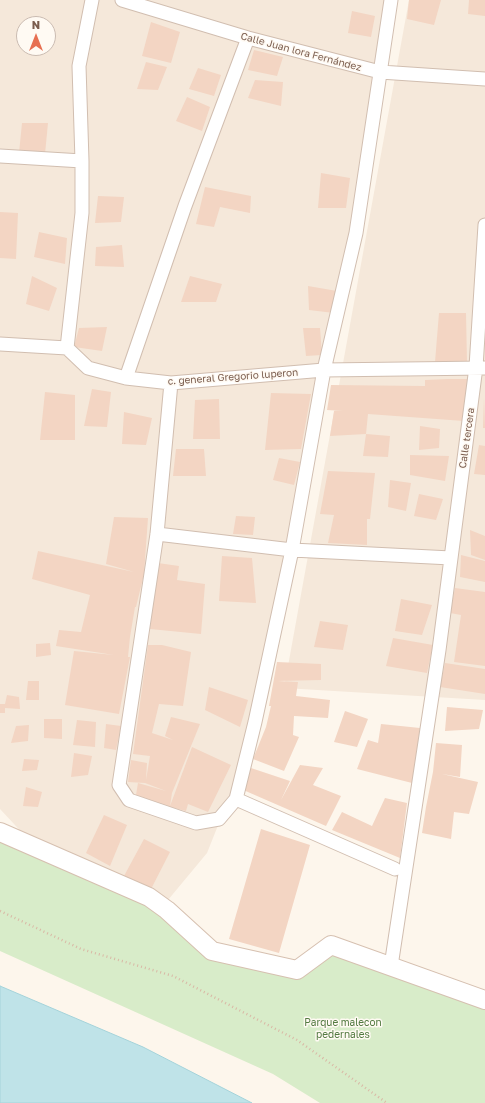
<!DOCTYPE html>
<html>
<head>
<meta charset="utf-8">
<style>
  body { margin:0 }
  #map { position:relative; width:485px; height:1103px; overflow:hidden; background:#fdf6ec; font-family:"Golos Text",sans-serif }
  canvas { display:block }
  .north { position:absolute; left:16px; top:16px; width:40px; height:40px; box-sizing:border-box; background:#fffaf3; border:1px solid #cabbb1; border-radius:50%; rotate:0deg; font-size:11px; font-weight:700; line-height:16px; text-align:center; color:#7a5c4d }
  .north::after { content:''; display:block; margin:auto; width:14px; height:18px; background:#e76f51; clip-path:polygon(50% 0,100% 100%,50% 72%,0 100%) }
</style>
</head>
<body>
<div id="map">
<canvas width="485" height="1103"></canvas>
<div class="north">N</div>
</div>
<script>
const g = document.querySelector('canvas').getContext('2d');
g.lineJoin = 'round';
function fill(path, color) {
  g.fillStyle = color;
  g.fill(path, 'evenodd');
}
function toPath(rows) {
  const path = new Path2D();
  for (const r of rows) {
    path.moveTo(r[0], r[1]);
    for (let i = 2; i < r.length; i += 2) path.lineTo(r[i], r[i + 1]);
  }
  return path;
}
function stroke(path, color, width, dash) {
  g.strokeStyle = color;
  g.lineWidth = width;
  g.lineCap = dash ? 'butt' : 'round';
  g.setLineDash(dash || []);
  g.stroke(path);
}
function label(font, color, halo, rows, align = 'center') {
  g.font = font + ' "Golos Text",sans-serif';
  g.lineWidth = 3;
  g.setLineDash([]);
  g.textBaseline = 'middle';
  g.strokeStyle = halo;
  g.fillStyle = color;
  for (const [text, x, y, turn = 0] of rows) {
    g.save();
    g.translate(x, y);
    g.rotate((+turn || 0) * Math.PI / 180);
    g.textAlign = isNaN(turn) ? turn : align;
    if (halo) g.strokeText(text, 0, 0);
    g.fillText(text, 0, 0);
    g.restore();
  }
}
fill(toPath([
  [0,0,393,0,320,421,272,681,266,705,207,853,129,947,0,809],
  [24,24,48,24,48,48,24,48],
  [409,0,485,0,485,700,284,688]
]), '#f5e8da');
fill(toPath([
  [0,832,149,897,212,951,297,970,331,945,485,1000,485,1103,320,1103,273,1074,0,951]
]), '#d8ecc9');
const water = toPath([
  [0,986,143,1047,252,1103,0,1103,0,986]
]);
fill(water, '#bfe3e8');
stroke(water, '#a5d3da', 1);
fill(toPath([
  [409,0,441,0,434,25,407,19],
  [469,0,485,0,485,16,468,14],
  [352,11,375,16,371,37,348,33],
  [151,22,180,32,171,63,142,56],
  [254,50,283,57,277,76,248,70],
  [146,62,167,67,158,90,137,89],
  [198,68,221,75,214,96,189,89],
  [255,80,283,82,281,106,248,98],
  [187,97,210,107,202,131,176,121],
  [22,123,48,123,45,154,19,153],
  [321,173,350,178,346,208,318,208],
  [205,187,251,196,250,213,220,207,214,227,196,224],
  [98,196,124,197,121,222,95,223],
  [0,212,18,213,16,259,0,258],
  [39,232,67,238,65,264,34,257],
  [122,245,124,267,95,266,96,247],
  [32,276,57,288,49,311,26,304],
  [190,276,222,284,216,302,181,302],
  [308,286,337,291,334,313,309,310],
  [439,313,466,313,467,363,435,362],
  [107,327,102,351,74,347,79,328],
  [303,328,320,328,322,355,306,356],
  [448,379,467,379,464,421,368,414,366,434,330,436,334,411,343,411,327,410,331,385,425,386,425,380],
  [92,389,111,392,107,427,84,426],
  [45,392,75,395,75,440,40,440],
  [271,393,311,394,301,449,265,450],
  [484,398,485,428,483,428],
  [219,399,220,439,193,439,195,400],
  [124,412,152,418,146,445,122,444],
  [420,426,440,429,439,448,419,450],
  [366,434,390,436,388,457,363,456],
  [479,445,485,446,485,475,474,474],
  [176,449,204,449,206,476,173,476],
  [410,455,449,456,445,481,410,475],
  [279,458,300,462,294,485,273,480],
  [328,471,375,473,370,519,367,519,367,545,328,543,334,515,320,514],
  [390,480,411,483,406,511,388,507],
  [419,494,443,499,436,520,414,516],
  [236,516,255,517,253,535,233,534],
  [114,517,148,518,144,574,136,607,135,607,130,637,128,657,130,657,119,714,65,705,74,651,114,655,56,646,59,630,81,632,90,595,32,579,38,551,134,572,106,564],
  [470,530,485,536,485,560,471,555],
  [461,555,485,561,485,582,460,577],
  [222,556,252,558,256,603,219,601],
  [158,563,179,566,177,580,205,584,201,634,150,629],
  [455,588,485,592,485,666,454,662,461,615,450,613],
  [401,599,432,605,422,635,395,631],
  [320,621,348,625,343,650,314,647],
  [393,638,433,645,427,673,386,666],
  [50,643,51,655,36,657,36,644],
  [148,645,162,645,191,652,183,706,159,704,152,733,173,740,165,736,171,717,200,724,172,793,170,806,192,747,231,765,208,812,188,804,186,811,170,807,136,795,138,783,166,791,145,783,128,782,131,760,147,763,146,780,150,756,133,754],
  [277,662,321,664,321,680,278,681,298,682,296,696,330,700,328,718,294,716,293,735,299,737,284,771,253,759,266,727,271,706,269,706],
  [445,663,485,669,485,694,440,687],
  [28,681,39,681,39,700,26,700],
  [209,687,248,700,240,727,205,710],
  [7,695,19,697,20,709,5,708,5,713,0,713,0,704,5,704],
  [447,707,483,710,479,729,445,731],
  [345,711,368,719,357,747,334,742],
  [44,719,62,719,62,739,44,738],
  [77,720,96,722,95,747,73,745],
  [106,724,121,726,116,750,104,748],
  [381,724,420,728,412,783,357,769,368,740,378,743],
  [29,725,28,741,11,743,16,726],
  [436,743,462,745,460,777,442,774,478,782,469,814,454,812,451,839,422,833,426,807,433,772],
  [74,753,92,756,88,775,71,777],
  [24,759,39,760,37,770,22,771],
  [300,765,323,768,313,785,341,796,326,826,241,789,251,768,290,781,281,800],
  [26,787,42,792,38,807,23,806],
  [385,798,407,803,400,858,332,830,342,812,372,826],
  [104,815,127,825,110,866,86,853],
  [261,829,310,845,279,953,229,939],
  [144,839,170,852,149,893,124,876]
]), '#f3d5c3');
const minor = toPath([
  [122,0,248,38,380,72,485,79],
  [0,156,82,161,82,213,67,348],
  [82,161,79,66,92,0],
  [0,344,67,348,88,368,126,378,171,383,324,370,485,368],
  [126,378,185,206,248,38],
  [171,383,157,534,119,785,129,800,196,823,219,819,236,799,395,869],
  [157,534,292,550,451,558],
  [236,799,255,722,292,550,324,370,356,233,391,0],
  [391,966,439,650,476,367,485,225]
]);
const secondary = toPath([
  [0,832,149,897,167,910,212,951,297,970,331,945,485,1000]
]);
stroke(minor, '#d1beb0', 15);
stroke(secondary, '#d6c0b0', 20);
stroke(toPath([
  [0,911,81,949,173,976,297,1040,387,1103]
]), '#d9b8a5', 2.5, [1, 3]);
stroke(minor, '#fff', 13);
stroke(secondary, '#fff', 18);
label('10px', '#7a5c4d', '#fffaf3', [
  ["Calle Juan lora Fernández",301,52,15],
  ["c. general Gregorio luperon",233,377,-4],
  ["Calle tercera",467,438,-82]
]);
label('10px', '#537a41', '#fffaf3', [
  ["Parque malecon",343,1023],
  ["pedernales",343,1035]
]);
</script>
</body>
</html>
